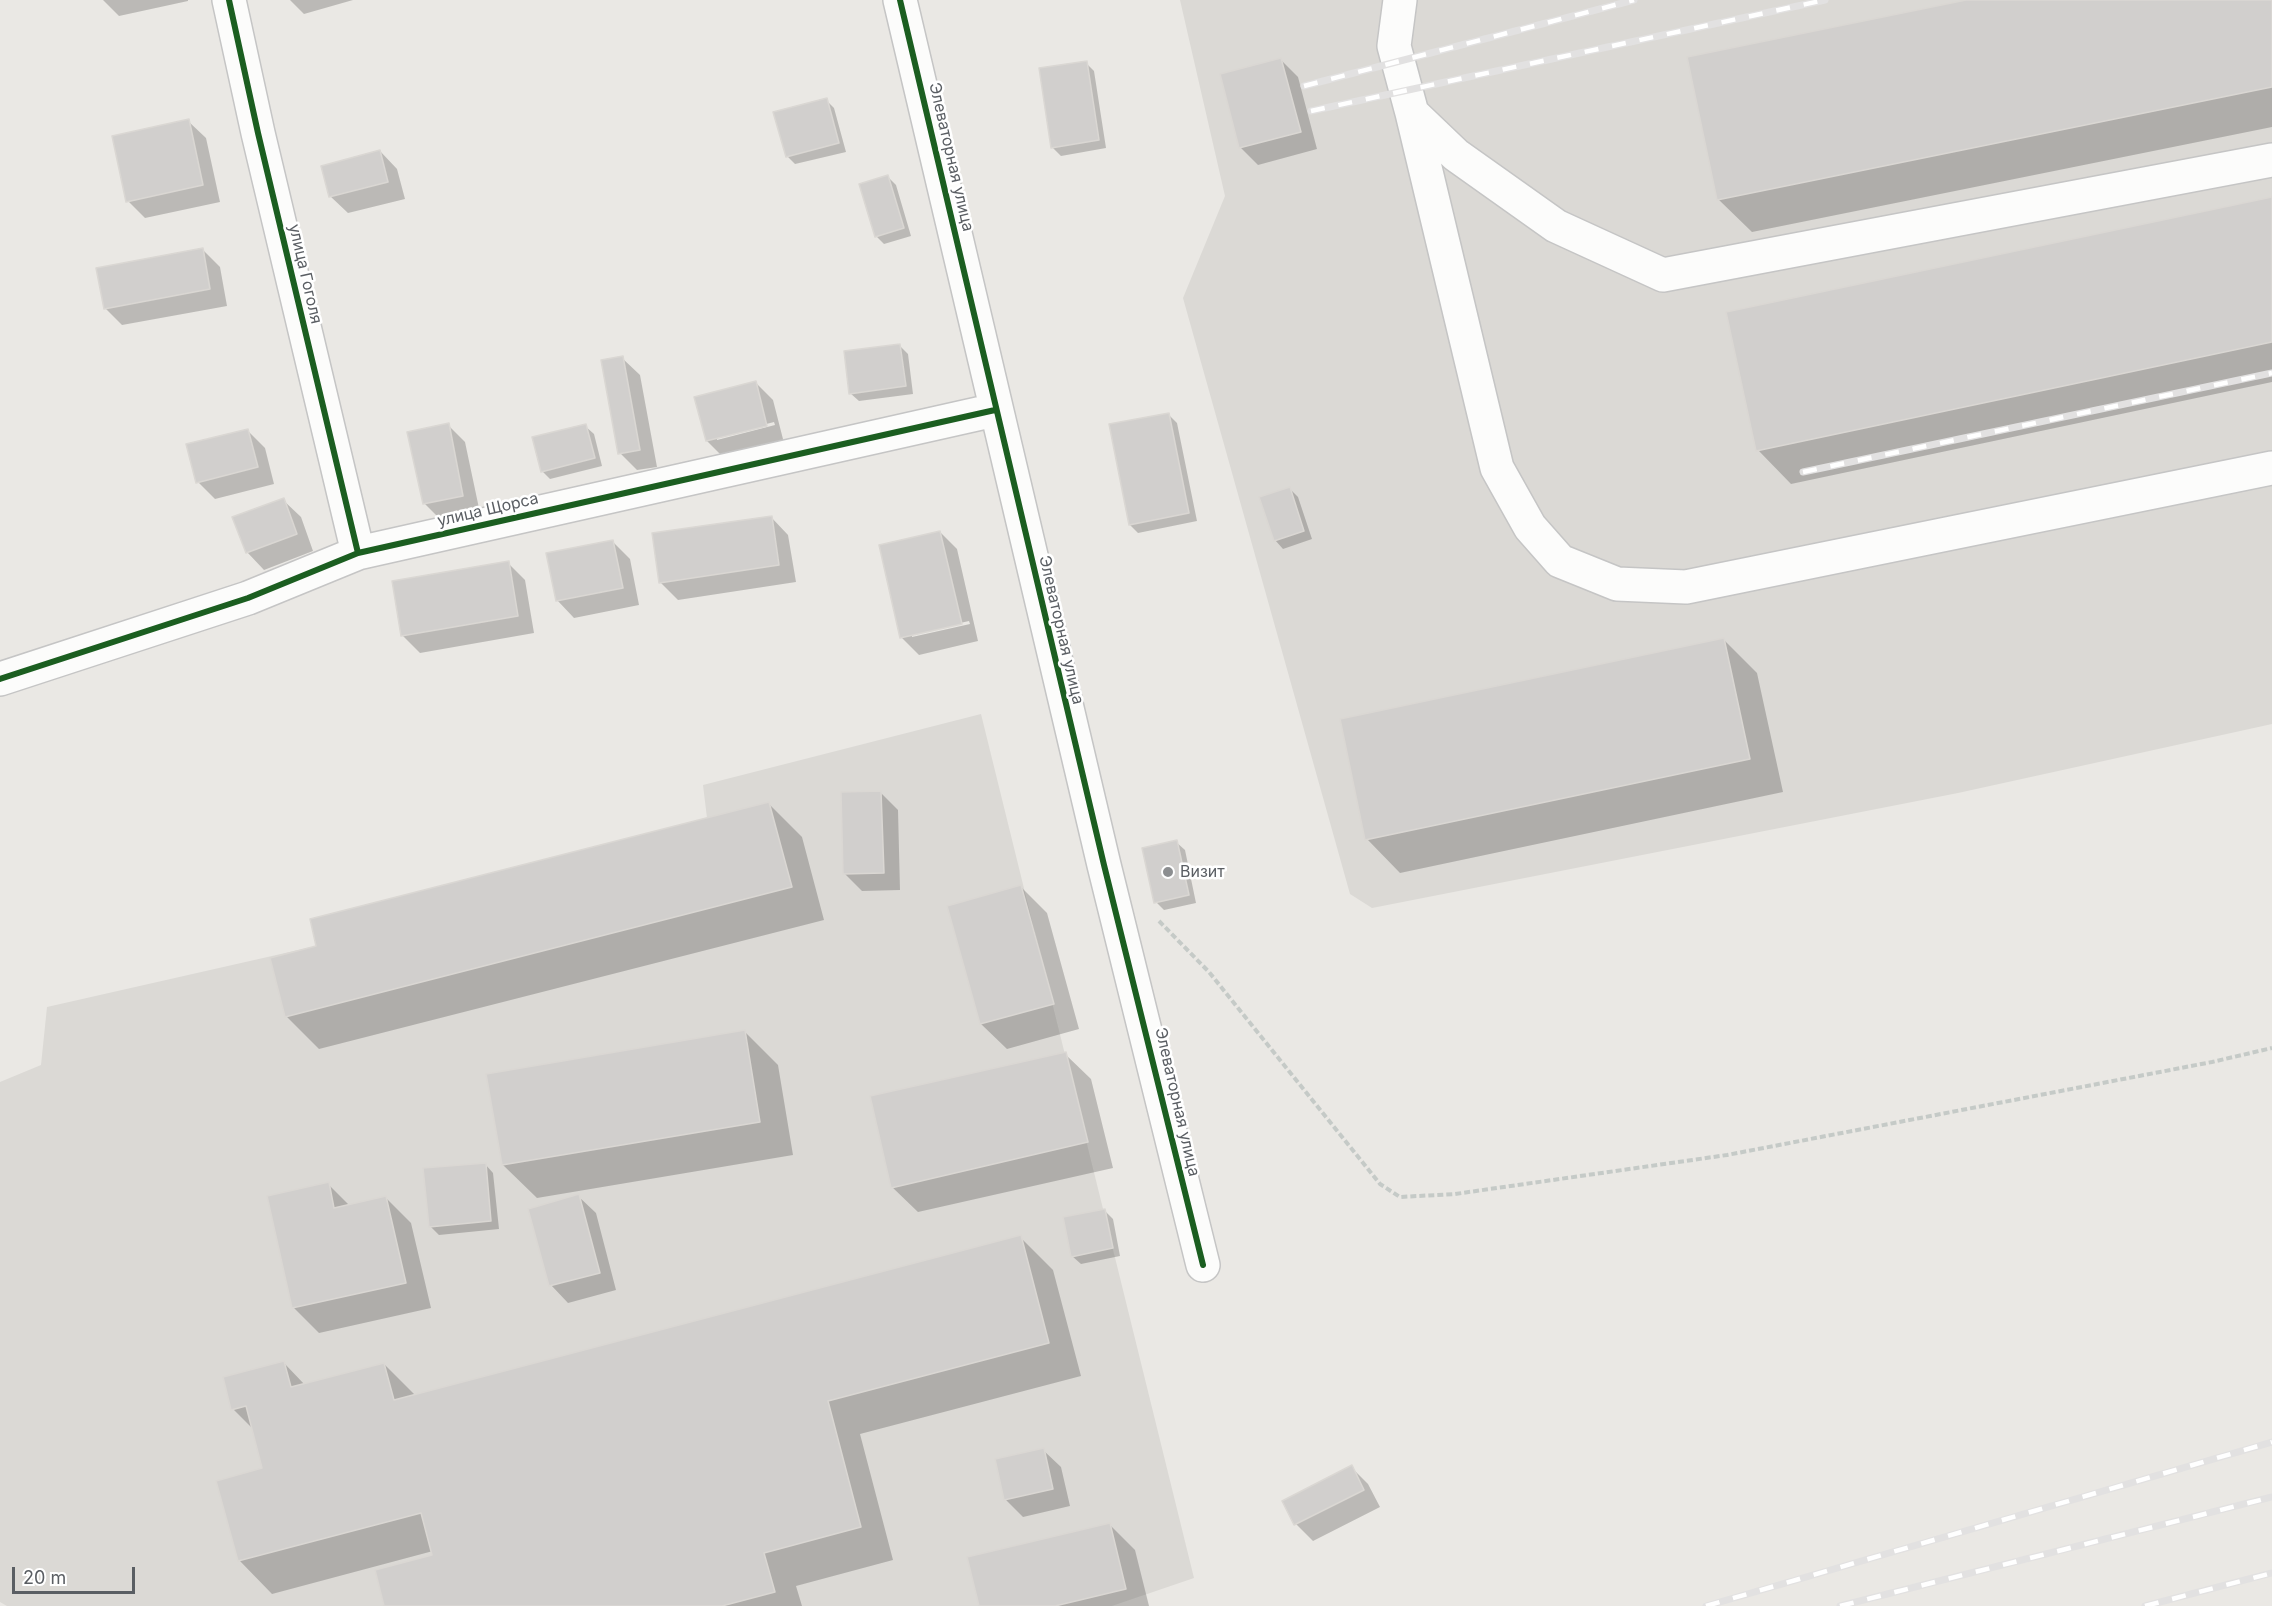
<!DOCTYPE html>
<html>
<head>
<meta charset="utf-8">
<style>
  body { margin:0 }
  #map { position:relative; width:2272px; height:1606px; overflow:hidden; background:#eae8e4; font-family:Inter,sans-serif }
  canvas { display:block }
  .scale { position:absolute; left:12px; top:1567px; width:123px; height:27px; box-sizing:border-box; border:3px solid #5a5e63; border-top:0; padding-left:8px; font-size:18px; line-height:21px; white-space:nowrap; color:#5a5e63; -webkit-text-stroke:4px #fff; paint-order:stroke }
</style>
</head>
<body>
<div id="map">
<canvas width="2272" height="1606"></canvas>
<div class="scale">20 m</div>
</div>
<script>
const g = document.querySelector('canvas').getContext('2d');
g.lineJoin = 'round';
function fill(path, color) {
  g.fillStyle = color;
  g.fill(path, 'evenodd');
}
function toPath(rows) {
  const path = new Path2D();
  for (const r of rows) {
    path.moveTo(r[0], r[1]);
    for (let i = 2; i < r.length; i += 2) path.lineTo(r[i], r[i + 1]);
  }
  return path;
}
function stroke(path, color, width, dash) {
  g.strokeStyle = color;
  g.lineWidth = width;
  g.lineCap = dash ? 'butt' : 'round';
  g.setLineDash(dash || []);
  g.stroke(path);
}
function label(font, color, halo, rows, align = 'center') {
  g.font = font + ' Inter,sans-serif';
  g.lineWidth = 5;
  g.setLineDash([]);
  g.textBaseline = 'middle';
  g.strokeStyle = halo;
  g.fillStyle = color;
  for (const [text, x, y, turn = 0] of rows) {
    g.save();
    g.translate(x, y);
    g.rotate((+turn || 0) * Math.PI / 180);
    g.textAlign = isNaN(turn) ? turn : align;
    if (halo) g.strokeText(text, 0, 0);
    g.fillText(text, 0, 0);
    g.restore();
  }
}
fill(toPath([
  [1180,0,2272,0,2272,724,1958,793,1372,908,1350,894,1183,298,1225,196],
  [981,714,1194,1578,1112,1606,7,1606,0,1602,0,1082,41,1065,47,1007,316,946,310,919,707,818,703,785]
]), '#dbd9d5');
fill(toPath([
  [103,0,188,0,188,1,119,16],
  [290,0,353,0,304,14],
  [1973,0,2272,0,2272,127,1752,232,1718,199],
  [1281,60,1298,77,1317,149,1258,165,1240,147],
  [1086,63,1094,71,1106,148,1061,156,1052,147],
  [826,100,834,108,846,152,795,164,787,156],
  [188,121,206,138,220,202,145,218,128,201],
  [380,151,397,169,405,199,348,213,330,196],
  [888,177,896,185,911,236,884,244,876,236],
  [2272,199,2272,382,1791,484,1758,450],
  [203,250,220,267,227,306,122,325,105,308],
  [899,345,908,354,913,394,859,401,850,393],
  [622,358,640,375,657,467,637,470,620,453],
  [756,383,773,400,784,443,724,458,707,441,696,398],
  [774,422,775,425,717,440,717,437],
  [1168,414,1177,423,1197,521,1138,533,1130,525],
  [448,425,465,442,480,513,441,520,424,503],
  [585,426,594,434,602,466,550,479,542,471],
  [247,430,265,448,274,484,215,499,198,482],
  [1290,489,1298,497,1312,539,1283,549,1275,540],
  [283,500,301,517,313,551,264,570,247,552],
  [771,517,788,535,796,582,678,600,661,583],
  [940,532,957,549,978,641,919,655,902,638,880,546],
  [969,621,970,624,912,637,912,634],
  [613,542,630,559,639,605,574,618,557,600],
  [508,563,525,580,534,633,420,653,403,636,394,583],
  [1724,640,1757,673,1783,792,1400,873,1367,839],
  [881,793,898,810,900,890,862,891,845,874],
  [769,804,802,837,824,920,319,1049,286,1016,318,947],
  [1176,842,1185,850,1196,903,1164,910,1156,902],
  [1021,887,1047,913,1079,1029,1007,1049,981,1024,949,907],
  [745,1032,778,1065,793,1155,537,1198,503,1165],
  [1065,1054,1091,1079,1113,1168,918,1212,892,1187],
  [485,1164,493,1173,499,1229,439,1235,430,1226],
  [328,1184,350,1206,386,1198,411,1223,431,1308,319,1333,293,1307],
  [578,1196,596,1213,616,1290,568,1303,551,1285],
  [1104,1210,1113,1219,1120,1256,1081,1264,1072,1256],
  [1020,1237,1053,1270,1081,1376,860,1434,893,1560,796,1586,802,1606,386,1606,434,1556,433,1551,272,1594,239,1560,264,1469,254,1430,233,1409,284,1363,305,1385,384,1364,416,1396],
  [1043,1450,1061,1467,1070,1506,1023,1517,1006,1500],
  [1351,1467,1368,1484,1380,1507,1313,1541,1296,1524,1284,1502],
  [1110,1525,1135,1550,1149,1606,980,1606]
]), '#0003');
const building = toPath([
  [1966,0,2272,0,2272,87,1717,200,1687,57,1966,0],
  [1281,58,1301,132,1239,148,1220,74,1281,58],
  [1087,61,1099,140,1051,148,1039,68,1087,61],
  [827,98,839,143,786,157,773,112,827,98],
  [189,119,203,185,126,202,112,136,189,119],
  [380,150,388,182,329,197,321,166,380,150],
  [888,175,904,228,875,237,859,184,888,175],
  [2272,197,2272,342,1756,451,1726,312,2272,197],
  [203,248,210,289,104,309,96,268,203,248],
  [900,344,906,386,849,394,844,351,900,344],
  [623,356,640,450,618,454,601,360,623,356],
  [756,381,767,426,706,441,694,397,756,381],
  [1169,413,1189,513,1129,525,1109,424,1169,413],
  [449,423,463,496,423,504,407,432,449,423],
  [586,424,595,458,541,472,532,437,586,424],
  [248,429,258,467,196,483,186,444,248,429],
  [1290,487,1304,531,1274,541,1259,497,1290,487],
  [284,498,297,534,246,553,232,517,284,498],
  [772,516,779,565,659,583,652,533,772,516],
  [940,531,962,624,900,638,879,545,940,531],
  [613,540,623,588,556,601,546,553,613,540],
  [509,561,518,616,401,636,392,581,509,561],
  [1724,638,1750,759,1365,840,1340,719,1724,638],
  [881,791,884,873,843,874,841,792,881,791],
  [769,802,792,887,285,1017,270,958,316,946,310,919,769,802],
  [1177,840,1189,895,1154,903,1142,848,1177,840],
  [1021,885,1054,1004,980,1024,947,906,1021,885],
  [745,1030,760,1122,502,1165,486,1074,745,1030],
  [1066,1052,1088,1142,891,1188,870,1096,1066,1052],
  [486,1163,491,1221,429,1227,423,1168,486,1163],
  [329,1182,334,1208,386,1196,406,1283,292,1308,267,1196,329,1182],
  [579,1194,600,1273,549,1286,528,1209,579,1194],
  [1105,1209,1113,1248,1071,1257,1063,1217,1105,1209],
  [1021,1235,1049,1343,828,1401,861,1527,764,1553,775,1592,722,1606,384,1606,375,1570,432,1555,421,1513,238,1561,216,1481,262,1468,246,1406,231,1410,223,1377,284,1361,291,1387,384,1363,394,1400,1021,1235],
  [1044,1448,1053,1489,1004,1500,995,1459,1044,1448],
  [1352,1465,1364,1490,1294,1525,1282,1501,1352,1465],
  [1110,1523,1126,1589,1055,1606,979,1606,967,1557,1110,1523]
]);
fill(building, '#d1cfcd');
stroke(building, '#dad7d3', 1.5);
const minor = toPath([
  [229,0,258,133,358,553],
  [900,0,1104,865,1203,1265],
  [1400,0,1394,46,1412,113,1456,155,1556,226,1663,275,2272,160],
  [1412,113,1497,468,1530,527,1560,561,1617,584,1686,587,2272,468],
  [0,679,248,598,358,553,995,410]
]);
stroke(minor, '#c5c5c5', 36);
stroke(toPath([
  [1159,921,1209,972,1380,1184,1400,1197,1455,1194,1727,1155,2212,1062,2272,1048]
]), '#c5cac7', 4, [6, 3]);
stroke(minor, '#fcfcfb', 33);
const rail = toPath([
  [1304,86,1634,0],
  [1311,111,1825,0],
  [1803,472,2272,373],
  [1706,1606,2272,1442],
  [1840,1606,2272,1497],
  [2145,1606,2272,1573]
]);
stroke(rail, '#e2e1e1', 7);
stroke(rail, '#fff', 4.5, [14]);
stroke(toPath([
  [229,0,258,133,358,553],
  [900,0,1104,865,1203,1265],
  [0,679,248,598,358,553,995,410]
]), '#1b5e20', 6);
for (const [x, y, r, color] of [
  [1168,872,6,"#8c8e90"]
]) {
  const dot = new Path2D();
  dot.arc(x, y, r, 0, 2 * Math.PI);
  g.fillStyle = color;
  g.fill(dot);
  stroke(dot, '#fff', 2);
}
label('16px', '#5a5e63', '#fff', [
  ["Элеваторная улица",951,157,77],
  ["улица Гоголя",305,274,77],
  ["улица Щорса",488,510,-13],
  ["Элеваторная улица",1061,630,77],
  ["Элеваторная улица",1177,1102,77]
]);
label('16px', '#5a5e63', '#fff', [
  ["Визит",1180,872]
], 'left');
</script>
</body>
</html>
